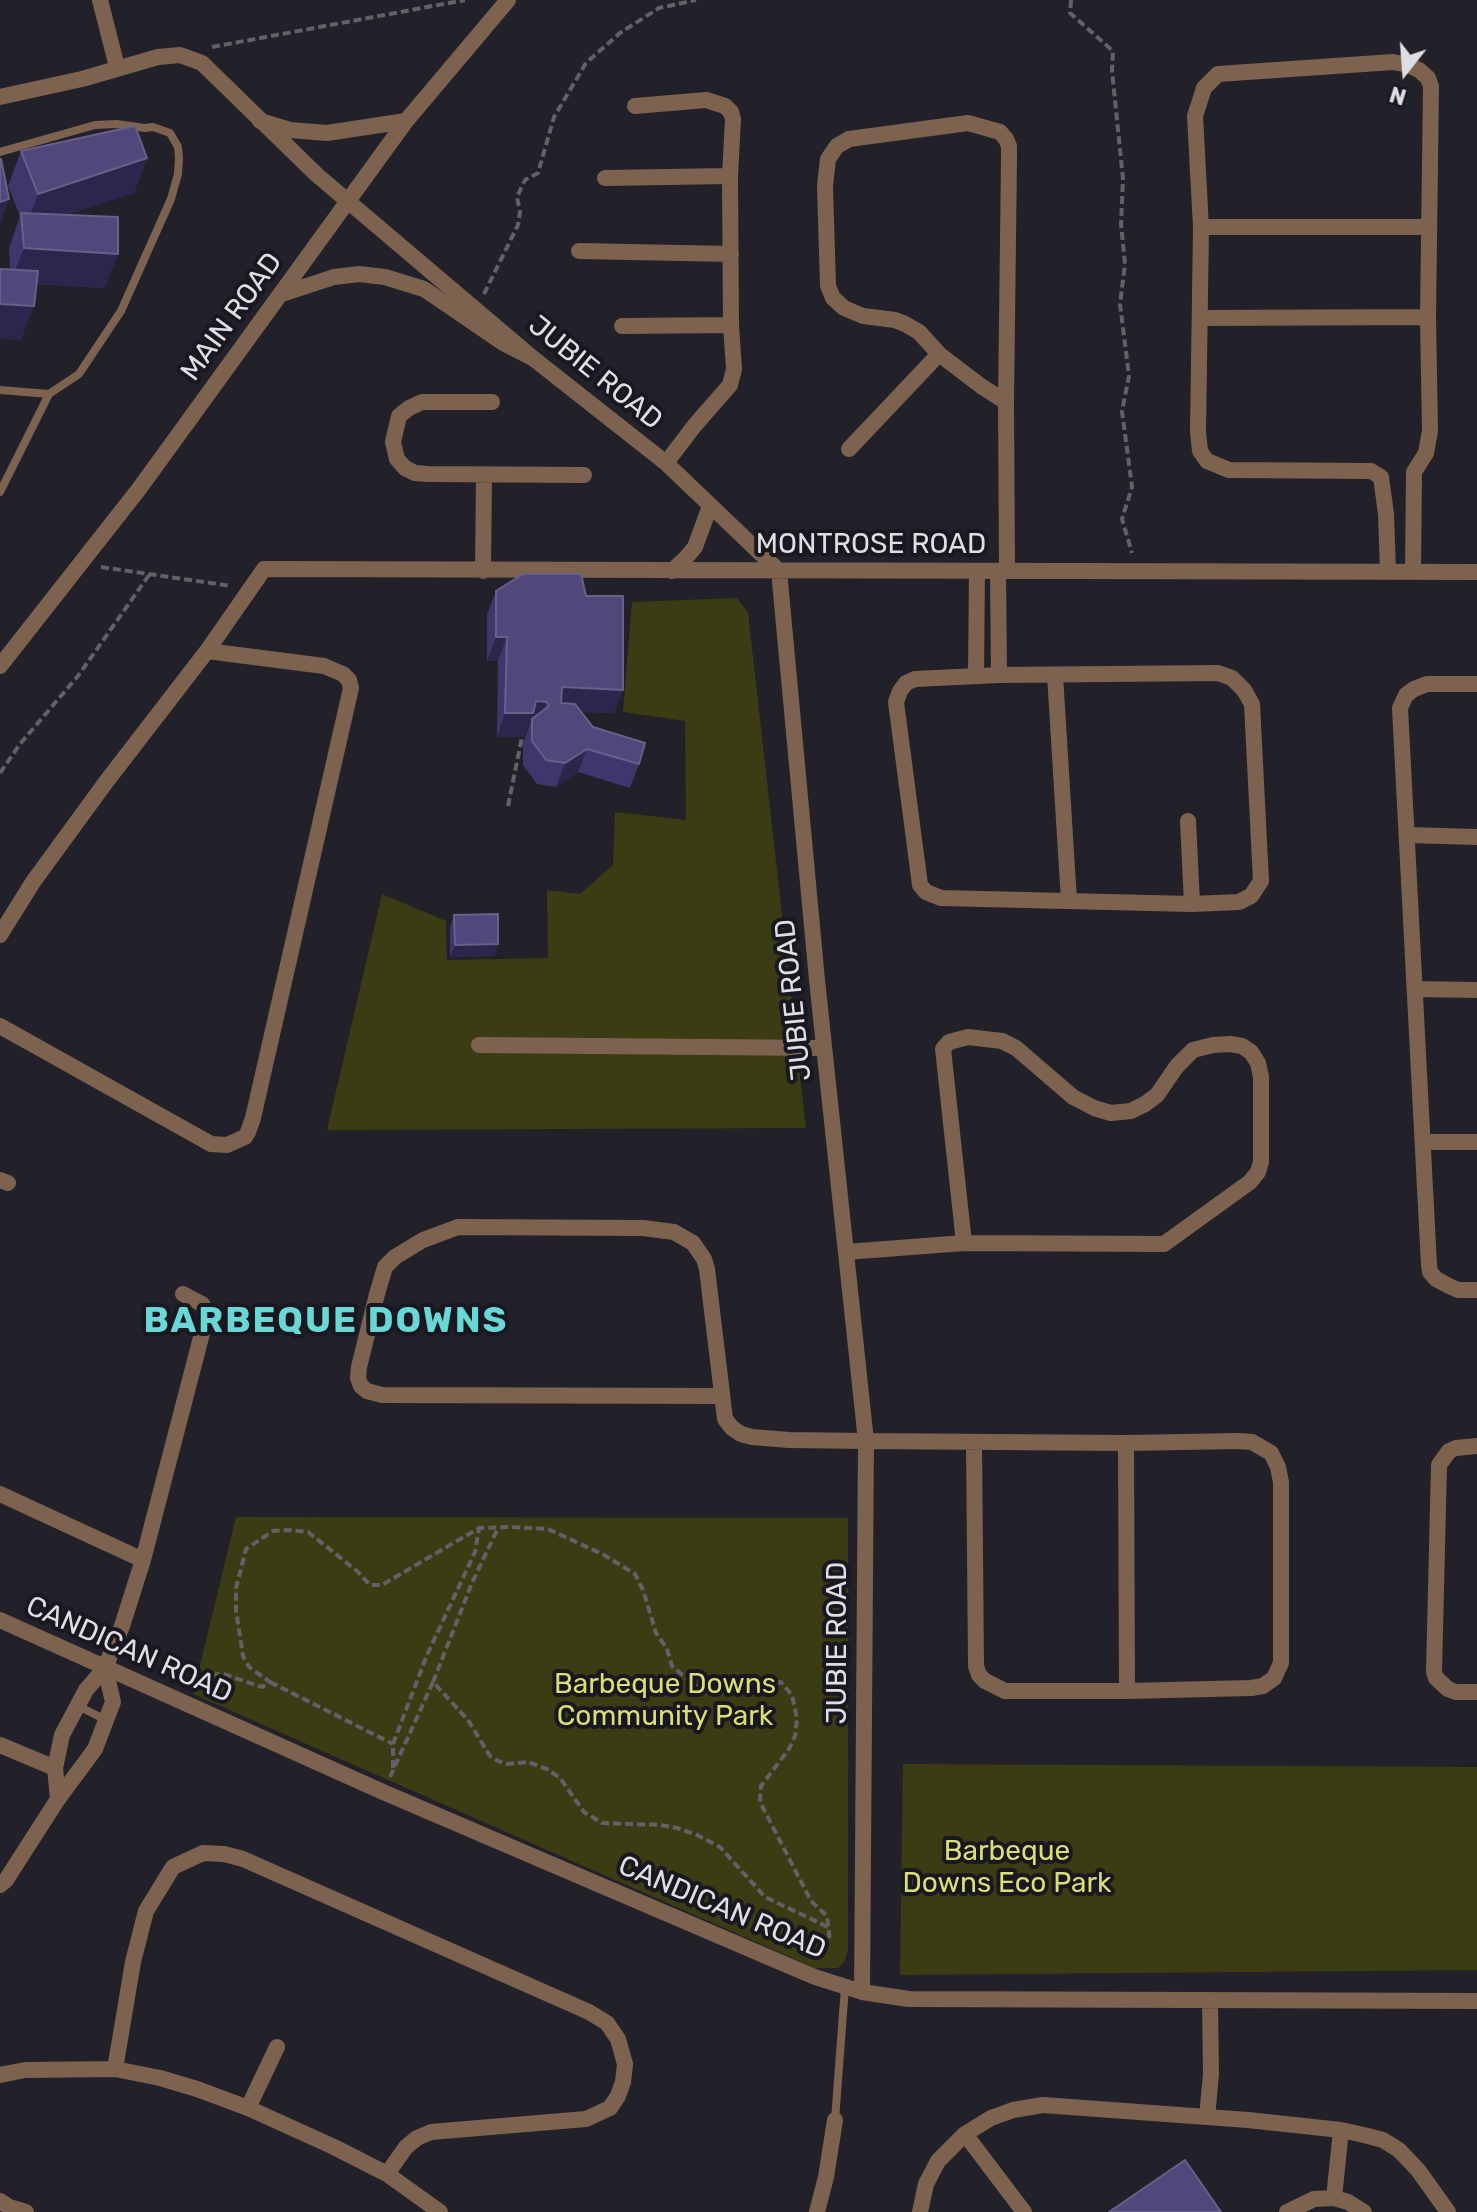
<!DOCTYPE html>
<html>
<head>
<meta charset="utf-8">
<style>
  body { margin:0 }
  #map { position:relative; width:1477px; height:2212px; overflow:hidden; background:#222129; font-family:Rubik,sans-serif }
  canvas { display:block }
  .north { position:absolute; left:1365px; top:32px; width:80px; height:80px; -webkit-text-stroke:6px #191820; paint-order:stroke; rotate:197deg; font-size:22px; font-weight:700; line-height:32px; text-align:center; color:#dfdee4 }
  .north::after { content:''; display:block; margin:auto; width:28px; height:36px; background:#dfdee4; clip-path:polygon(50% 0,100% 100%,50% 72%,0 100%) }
</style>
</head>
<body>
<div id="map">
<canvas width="1477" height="2212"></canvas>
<div class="north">N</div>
</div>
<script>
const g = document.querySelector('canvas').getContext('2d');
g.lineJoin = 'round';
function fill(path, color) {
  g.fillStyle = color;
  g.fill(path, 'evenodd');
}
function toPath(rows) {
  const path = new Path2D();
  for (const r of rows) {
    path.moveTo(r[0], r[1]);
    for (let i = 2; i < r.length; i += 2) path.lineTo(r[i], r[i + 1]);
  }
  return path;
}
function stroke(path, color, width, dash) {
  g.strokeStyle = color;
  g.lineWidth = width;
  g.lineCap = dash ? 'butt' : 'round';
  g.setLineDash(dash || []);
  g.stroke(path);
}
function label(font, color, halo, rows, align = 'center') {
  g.font = font + ' Rubik,sans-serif';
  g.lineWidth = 8;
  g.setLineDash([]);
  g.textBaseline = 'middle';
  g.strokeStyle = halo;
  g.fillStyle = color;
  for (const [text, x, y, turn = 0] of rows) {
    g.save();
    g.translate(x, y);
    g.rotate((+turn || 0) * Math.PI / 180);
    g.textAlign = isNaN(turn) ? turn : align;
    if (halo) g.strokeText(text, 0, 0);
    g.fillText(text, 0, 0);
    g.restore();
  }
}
fill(toPath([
  [737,598,748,613,806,1128,327,1130,382,894,446,921,447,960,548,958,547,890,580,894,613,865,615,812,686,820,685,721,623,712,632,602],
  [236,1517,848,1518,848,1949,845,1961,838,1968,815,1968,193,1694],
  [903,1764,1477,1767,1477,1970,900,1975]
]), '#3b3c13');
stroke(toPath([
  [1071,0,1070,13,1113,51,1112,71,1123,179,1121,224,1125,264,1120,304,1129,376,1122,411,1132,487,1122,519,1132,553],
  [212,47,465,0],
  [484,294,518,225,520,212,517,197,525,180,538,173,554,117,586,63,620,33,659,8,696,0],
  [101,567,231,586],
  [0,773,20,744,78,676,149,575],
  [508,806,522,737],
  [270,1682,393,1744],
  [433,1682,472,1583,498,1528],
  [195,1690,207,1675,223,1674,262,1687,270,1682,249,1667,243,1656,236,1610,236,1588,246,1549,273,1531,289,1530,308,1532,357,1571,370,1585,382,1585,479,1528,512,1527,548,1529,604,1555,635,1574,643,1590,656,1633,667,1649,672,1666,693,1684,708,1693,732,1691,755,1685,781,1682,792,1695,797,1719,795,1736,789,1749,761,1786,760,1802,811,1901,827,1916,830,1942],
  [393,1768,393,1744,427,1655,475,1552,479,1528],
  [390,1777,433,1682,468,1720,490,1756,498,1761,507,1764,528,1762,547,1769,560,1778,584,1812,602,1823,661,1825,677,1828,697,1835,720,1847,765,1897,828,1927]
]), '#626168', 4, [8, 4]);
stroke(toPath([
  [0,152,95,125,116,124,145,128,153,127,170,133,178,147,179,159,178,174,171,199,121,311,79,374,49,394,0,492],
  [0,390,49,394],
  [78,1706,106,1720],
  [835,2120,845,1987]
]), '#7d624f', 8);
stroke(toPath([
  [100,0,117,67],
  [0,97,82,79,158,57,180,55,202,63,317,175,534,359,666,463,779,571,817,980,866,1441,862,1992],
  [635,106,706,100,725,106,731,112,733,119,730,176,731,325,734,369,730,385,695,425,666,463],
  [605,178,730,176],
  [1201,227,1429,227],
  [579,251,731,254],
  [1200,318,1428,317],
  [622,326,731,325],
  [492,402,422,402,409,408,399,416,393,442,397,459,405,468,415,473,428,474,584,475],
  [1006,402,981,386,939,354,919,332,905,324,895,320,863,316,844,308,833,298,828,286,825,186,828,159,837,146,849,139,968,123,1000,132,1006,139,1009,146,1009,158,1006,402,1007,571],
  [849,449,939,354],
  [483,571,484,475],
  [672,571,685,559,695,547,710,506],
  [998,571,999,675],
  [1388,572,1386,514,1381,477,1371,471,1229,470,1207,461,1200,451,1198,432,1201,227,1195,116,1204,88,1218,74,1393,62,1408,65,1419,70,1428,78,1431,86,1428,317,1430,431,1426,453,1414,472,1413,572],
  [1218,673,1232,678,1244,690,1252,704,1261,881,1251,896,1239,902,1192,904,941,898,926,892,920,885,896,702,900,691,906,683,915,679,999,675,1218,673],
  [1055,675,1069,901],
  [976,676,977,571],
  [1477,684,1427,684,1414,689,1406,695,1400,708,1429,1265,1430,1272,1436,1279,1447,1285,1458,1290,1477,1290],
  [1188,821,1192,904],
  [1407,835,1477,837],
  [0,935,33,882,106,782,207,651,264,569,1477,572],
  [1415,989,1477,990],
  [0,1026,211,1144,227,1145,245,1137,248,1132,253,1118,351,688,349,680,343,674,324,666,207,651],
  [968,1037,1002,1041,1016,1048,1073,1097,1094,1108,1111,1113,1131,1111,1145,1104,1157,1095,1177,1066,1193,1050,1213,1045,1230,1044,1242,1046,1251,1052,1258,1063,1261,1077,1261,1162,1258,1172,1250,1182,1164,1244,964,1243,943,1049,949,1042,968,1037],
  [479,1045,824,1048],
  [1423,1142,1477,1142],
  [0,1180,8,1183],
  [846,1252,964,1243],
  [722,1396,382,1395,367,1391,361,1386,358,1378,359,1367,377,1294,385,1267,395,1257,423,1240,458,1227,643,1228,674,1232,693,1243,704,1259,707,1269,725,1419,732,1428,741,1434,752,1437,789,1440,866,1441,1126,1443,1238,1441,1252,1442,1271,1453,1278,1467,1281,1482,1281,1663,1274,1678,1263,1686,1251,1688,1127,1691,1005,1691,985,1681,979,1675,976,1666,974,1442],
  [1126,1443,1127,1691],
  [1477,1446,1456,1448,1449,1451,1439,1465,1434,1672,1436,1678,1448,1689,1456,1692,1477,1692],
  [0,1494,143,1560],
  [0,1620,383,1792,789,1966,815,1977,862,1992,909,1999,1477,2001],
  [0,1745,55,1768],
  [58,1799,55,1768,62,1735,86,1690,105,1668,122,1626,143,1560,205,1322,205,1309,202,1304,183,1294],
  [0,1885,6,1880,58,1799,95,1749,113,1702,105,1668],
  [115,2069,133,1962,146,1911,173,1867,203,1853,224,1854,243,1859,589,2012,607,2023,618,2039,625,2064,623,2082,618,2096,610,2108,586,2119,431,2132,417,2138,406,2147,387,2174],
  [0,2075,25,2070,115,2069,160,2078,197,2089,248,2108,334,2147,387,2174,440,2212],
  [248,2108,277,2047],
  [1207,2117,1211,2074,1210,2001],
  [965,2134,1024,2212],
  [1334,2198,1341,2130],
  [0,2201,9,2207,26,2212],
  [817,2212,826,2177,835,2120],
  [920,2212,926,2184,938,2161,965,2134,991,2118,1013,2110,1043,2105,1248,2120,1341,2130,1364,2135,1383,2140,1399,2150,1418,2170,1448,2212],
  [1287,2212,1314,2199,1334,2198,1348,2202,1364,2212]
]), '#7d624f', 16);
stroke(toPath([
  [260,121,290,130,327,133,406,121],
  [282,294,334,277,359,274,385,277,424,289,503,343,534,359],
  [0,666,139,489,406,121,508,0]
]), '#7d624f', 16);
fill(toPath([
  [21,151,147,158,134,193,65,215,105,288,36,284,21,340,10,270,9,248,20,216,8,186],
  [496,591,586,596,623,690,614,713,581,712,593,727,639,764,630,788,578,772,556,787,537,784,523,765,523,743,530,725,529,725,524,737,497,737,498,660,487,661,487,615],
  [454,915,498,944,494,956,450,957,450,927]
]), '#41356d');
fill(toPath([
  [147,158,134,193,25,228,38,194],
  [9,199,0,225,0,202],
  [24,248,118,254,105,288,11,282],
  [0,304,34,306,21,340,0,339],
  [496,637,507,637,498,660,487,661],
  [562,687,623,690,614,713,553,711],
  [536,701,547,702,539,725,532,719,524,737,497,737,505,713],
  [587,749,578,772,556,787,565,763],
  [498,944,494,956,450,957,455,945]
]), '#2d254c');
const building = toPath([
  [135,126,147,158,38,194,21,151,135,126],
  [0,159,1,159,9,199,0,202,0,159],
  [21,213,118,217,118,254,24,248,21,213],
  [0,269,38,271,34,306,0,304,0,269],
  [523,574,581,574,586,596,623,596,623,690,562,687,561,703,575,704,593,727,645,743,639,764,587,749,565,763,546,760,532,741,532,719,549,706,547,702,536,701,533,713,505,713,507,637,496,637,496,591,523,574],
  [498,914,498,944,455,945,454,915,498,914],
  [1185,2160,1221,2212,1109,2212,1185,2160]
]);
fill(building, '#52477a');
stroke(building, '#685f8a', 2);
label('28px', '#dfdee4', '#191820', [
  ["MAIN ROAD",232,317,-54],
  ["JUBIE ROAD",595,373,39],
  ["MONTROSE ROAD",871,545],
  ["JUBIE ROAD",794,1000,-96],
  ["JUBIE ROAD",838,1643,-90],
  ["CANDICAN ROAD",129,1650,24],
  ["CANDICAN ROAD",722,1908,23]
]);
label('28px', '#dadf74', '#191820', [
  ["Barbeque Downs",665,1685],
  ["Community Park",665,1717],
  ["Barbeque",1007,1852],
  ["Downs Eco Park",1007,1884]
]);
g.letterSpacing = '2px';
label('bold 36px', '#6ad7d7', '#191820', [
  ["BARBEQUE DOWNS",326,1322]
]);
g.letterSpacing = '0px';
</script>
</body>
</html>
